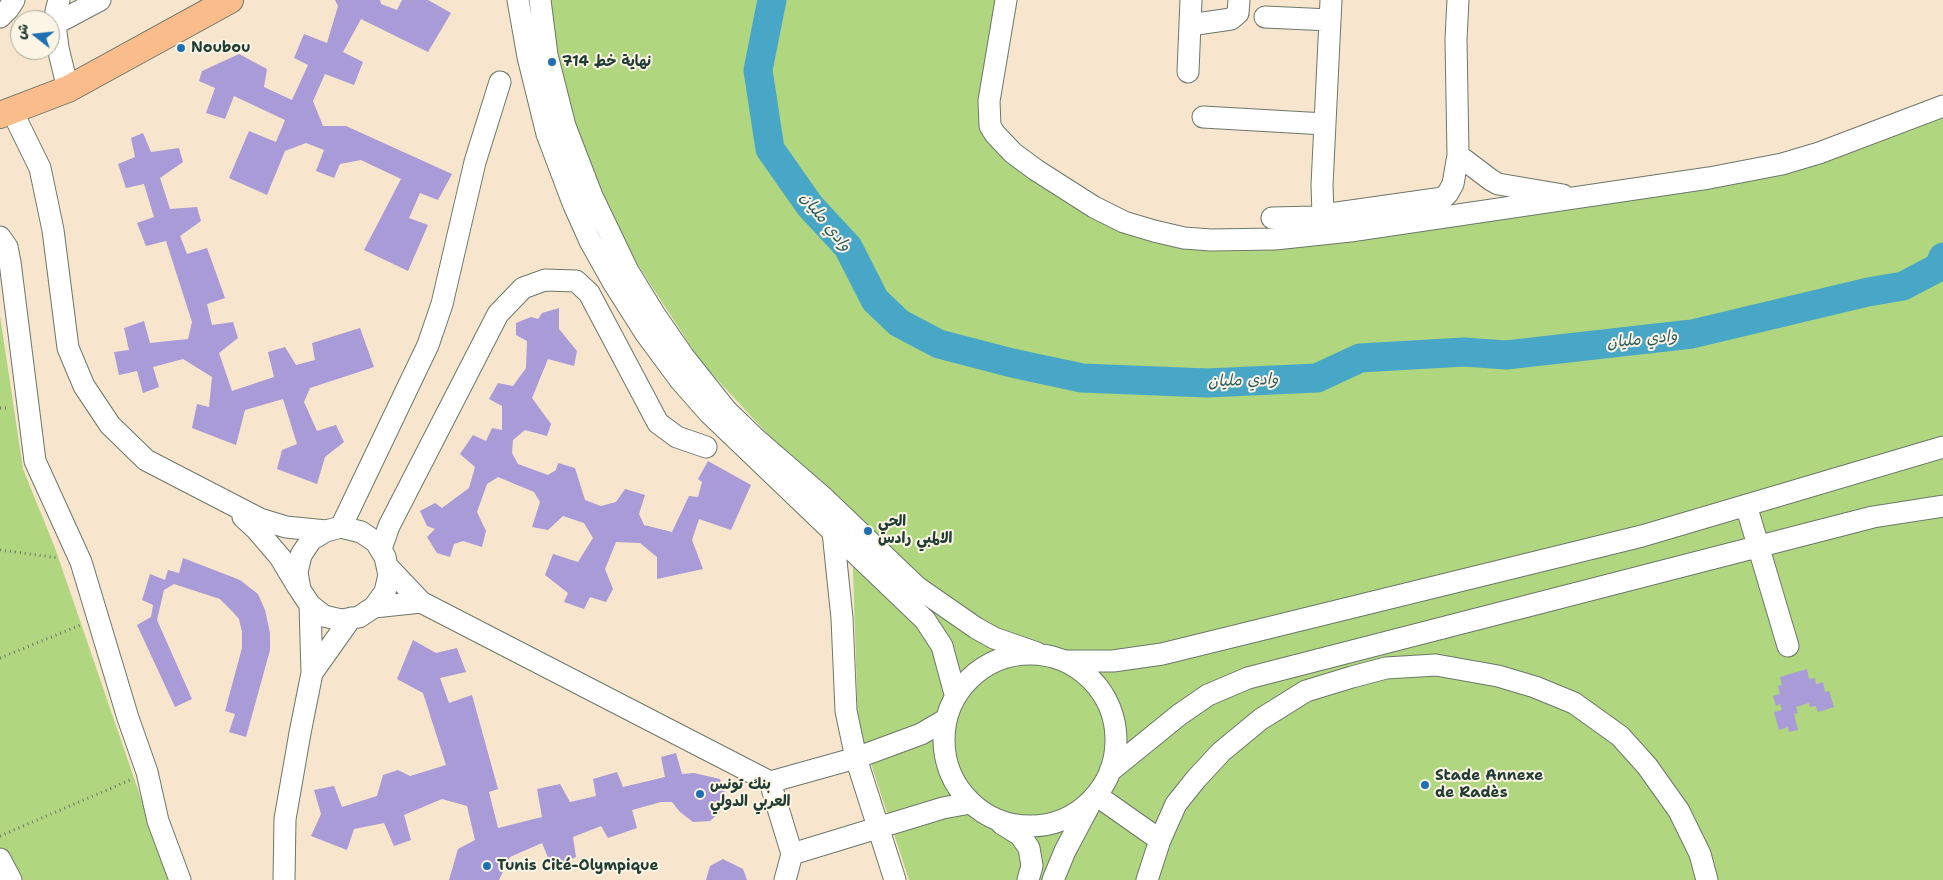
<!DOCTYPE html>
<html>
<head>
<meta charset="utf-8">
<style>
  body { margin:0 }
  #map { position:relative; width:1943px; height:880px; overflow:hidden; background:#f7e5cd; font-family:"Shantell Sans","Playpen Sans Arabic",sans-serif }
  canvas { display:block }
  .north { position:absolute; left:10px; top:10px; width:50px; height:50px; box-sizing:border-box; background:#fcf5e5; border:1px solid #a4ab9e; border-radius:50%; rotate:286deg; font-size:14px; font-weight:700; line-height:20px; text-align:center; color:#1f3d34 }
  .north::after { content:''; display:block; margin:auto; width:18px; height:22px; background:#1f6fb2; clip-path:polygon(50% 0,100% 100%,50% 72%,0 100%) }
</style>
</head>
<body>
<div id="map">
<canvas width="1943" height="880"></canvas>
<div class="north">ش</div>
</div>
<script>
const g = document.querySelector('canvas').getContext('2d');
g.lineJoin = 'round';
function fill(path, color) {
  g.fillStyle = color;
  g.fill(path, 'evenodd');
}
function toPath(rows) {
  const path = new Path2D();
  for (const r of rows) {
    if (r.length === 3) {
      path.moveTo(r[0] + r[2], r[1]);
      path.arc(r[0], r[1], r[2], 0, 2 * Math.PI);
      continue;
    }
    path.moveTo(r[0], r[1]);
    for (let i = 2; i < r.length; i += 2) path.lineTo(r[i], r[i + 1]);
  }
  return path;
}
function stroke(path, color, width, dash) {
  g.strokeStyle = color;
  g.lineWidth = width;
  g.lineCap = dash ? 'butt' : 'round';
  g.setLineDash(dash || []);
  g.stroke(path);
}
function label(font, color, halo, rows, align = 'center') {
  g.font = font + ' "Shantell Sans","Playpen Sans Arabic",sans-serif';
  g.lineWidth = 4;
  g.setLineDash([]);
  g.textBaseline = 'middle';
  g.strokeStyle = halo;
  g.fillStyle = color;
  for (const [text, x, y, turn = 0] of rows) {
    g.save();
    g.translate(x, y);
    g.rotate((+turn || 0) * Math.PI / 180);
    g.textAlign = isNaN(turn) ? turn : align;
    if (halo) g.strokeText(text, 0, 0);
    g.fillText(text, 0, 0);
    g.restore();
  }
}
fill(toPath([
  [550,0,1003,0,981,99,1008,158,1183,246,1712,184,1943,113,1943,880,909,880,858,724,851,509,774,441,701,362,638,265,601,194,574,123,556,51],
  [0,316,23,469,55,548,169,880,0,880]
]), '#b0d67f');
stroke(toPath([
  [772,0,758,70,770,149,810,206,848,247,875,300,899,323,939,344,1012,363,1082,378,1207,383,1317,378,1360,358,1464,352,1506,355,1692,334,1868,292,1903,286,1939,267,1943,257]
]), '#48a7c7', 29);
fill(toPath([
  [335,0,380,0,381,4,397,10,402,0,428,0,451,13,428,52,361,19,343,52,363,62,354,85,325,74,313,101,323,126,346,126,452,174,438,200,420,193,409,218,428,225,408,271,364,250,401,179,361,160,340,164,334,178,316,171,324,150,306,143,285,151,267,195,229,178,249,131,276,142,285,120,234,96,225,119,206,113,215,88,199,81,202,71,239,54,267,69,264,87,292,100,308,65,294,58,304,34,327,43,338,6],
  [143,133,151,152,179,148,183,162,160,178,170,209,197,207,201,221,180,236,187,254,207,248,225,298,207,304,212,325,233,322,238,338,219,353,232,391,274,377,268,352,285,347,296,365,315,360,312,343,360,328,374,367,310,388,304,402,317,431,336,425,344,442,325,457,317,484,277,469,282,450,297,444,283,399,245,410,236,445,192,428,197,404,209,407,212,377,183,359,153,367,159,387,143,393,137,371,119,375,114,352,129,350,124,328,144,321,150,343,188,339,192,322,166,241,146,246,137,223,154,217,144,184,126,188,118,164,135,157,131,138],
  [559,308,559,329,577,351,574,366,548,359,532,398,551,424,547,436,525,430,513,440,512,453,518,464,548,475,556,470,558,463,575,468,585,500,601,506,616,502,625,489,645,495,639,514,644,525,672,532,689,496,698,497,702,482,698,479,708,461,751,485,731,530,699,519,692,540,703,569,657,579,657,557,640,543,616,542,605,569,613,589,606,602,590,597,584,609,564,602,568,593,545,575,553,554,578,562,593,538,584,523,563,516,548,530,532,527,540,502,534,492,498,477,487,484,477,512,486,531,482,547,463,541,454,544,450,557,437,553,427,537,435,529,427,526,420,511,435,503,442,508,469,488,475,467,460,454,473,435,486,441,492,428,502,430,502,406,489,399,498,383,513,386,526,368,527,341,516,335,516,323,531,317,538,319,542,313],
  [183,558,240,580,258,594,265,610,270,633,270,650,246,737,229,732,235,714,225,711,242,648,242,632,239,619,231,610,220,599,174,584,164,590,157,620,192,699,175,707,137,625,151,617,153,605,142,600,150,574,165,580,168,570,179,573],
  [413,640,436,653,457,648,466,672,440,678,449,703,472,695,498,789,489,792,498,828,542,817,537,789,560,784,570,802,596,796,593,779,617,772,623,787,665,777,661,757,676,753,682,774,694,773,720,779,725,794,720,812,710,821,693,822,680,812,672,802,661,802,632,810,637,828,608,838,601,826,573,837,576,857,552,867,542,843,510,857,499,880,449,880,458,849,475,840,467,806,442,799,404,815,411,840,394,846,384,823,354,829,347,850,311,836,321,814,314,790,334,786,342,807,377,796,383,775,398,770,410,776,446,765,423,693,397,679],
  [1807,669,1809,679,1815,678,1816,684,1823,682,1825,692,1829,691,1834,707,1818,712,1816,706,1810,707,1809,703,1796,707,1798,713,1794,714,1798,730,1789,732,1788,727,1779,730,1774,712,1782,710,1780,704,1776,706,1773,696,1780,694,1778,686,1782,685,1780,677],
  [723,859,743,869,747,880,706,880,710,866]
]), '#a99ad8');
const minor = toPath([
  [59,0,56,11,55,24,58,48,68,89],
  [518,0,528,57,547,134,573,203,590,241,613,282,646,334,680,380,709,413,925,620,942,646,955,694],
  [540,0,547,55,565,126,592,196,628,271,655,315,684,357,726,410,757,440,824,498,917,587,976,628,994,638,1037,653],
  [1006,0,989,101,990,126,995,134,1013,153,1036,170,1094,207,1124,222,1154,231,1184,238,1211,240,1275,239,1350,231,1709,178,1782,164,1819,153,1943,106],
  [0,17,9,8,14,0],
  [1265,17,1330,20],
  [55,24,100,0],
  [1190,25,1231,19,1238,13,1239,0],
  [1188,72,1191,0],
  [12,111,40,168,53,230,68,348,84,386,110,425,146,460,260,519,286,527,326,531],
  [1203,117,1325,124],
  [1458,155,1491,180,1498,184,1563,195],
  [1323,215,1443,198,1448,193,1453,184,1458,155,1456,39,1458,0],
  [1272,218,1314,217,1323,215,1322,185,1331,0],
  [0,237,7,247,10,262,35,461,81,562,128,718,147,772,158,821,180,880],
  [1746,505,1788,646],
  [243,517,256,529,280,557,298,587],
  [341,527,428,345,442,304,475,162,500,82],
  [833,532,842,618,846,711,856,758,895,880],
  [381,549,389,526,498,314,523,288,545,280,576,281,589,293,658,423,677,437,706,447],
  [387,566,421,602,770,782,792,854,785,880],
  [374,607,421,602],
  [1030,740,86],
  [1066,661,1113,661,1162,654,1642,536,1943,447],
  [312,673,351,618],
  [1110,771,1179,715,1208,695,1248,678,1873,517,1943,506],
  [770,782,856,758,921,734,945,720],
  [1096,795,1160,840],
  [1002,824,1020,835,1029,848,1032,866,1028,880],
  [792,854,943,808,970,803],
  [0,859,11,880],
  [284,880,285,819,300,733,312,673,310,605,300,590,297,572,301,555,311,540,326,531,341,527,361,532,376,542,385,557,389,575,385,592,374,607,359,617,341,620,324,616,310,605],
  [1053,880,1065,851,1090,804],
  [1147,880,1160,840,1176,804,1196,779,1221,752,1261,719,1306,691,1352,677,1386,668,1436,665,1498,676,1535,687,1574,703,1620,736,1647,766,1679,811,1700,854,1707,880]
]);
const major = toPath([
  [0,115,68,89,230,0]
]);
stroke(minor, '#6b786a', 23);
stroke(major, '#6b786a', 28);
stroke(toPath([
  [0,408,10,408],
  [0,550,59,558],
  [0,658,83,624],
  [0,836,130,780]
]), '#6b786a', 3, [1, 4]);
stroke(minor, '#fff', 21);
stroke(major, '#f9bc8a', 26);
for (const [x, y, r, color] of [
  [181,48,5,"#1f6fb2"],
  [552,62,5,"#1f6fb2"],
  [868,531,5,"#1f6fb2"],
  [1425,785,5,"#1f6fb2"],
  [700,794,5,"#1f6fb2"],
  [487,866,5,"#1f6fb2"]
]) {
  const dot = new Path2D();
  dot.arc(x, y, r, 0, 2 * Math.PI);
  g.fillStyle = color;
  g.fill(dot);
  stroke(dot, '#fcf5e5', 2);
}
label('bold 15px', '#1f3d34', '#fcf5e5', [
  ["Noubou",191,48],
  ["نهاية خط 714",562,62],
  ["الحي",878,522],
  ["الالمبي رادس",878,539],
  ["Stade Annexe",1435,776],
  ["de Radès",1435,793],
  ["بنك تونس",710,785],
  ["العربي الدولي",710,802],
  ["Tunis Cité-Olympique",497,866]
], 'left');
label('italic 16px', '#2b5d60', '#fcf5e5', [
  ["وادي مليان",825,222,51],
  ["وادي مليان",1642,340,-6],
  ["وادي مليان",1243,381,-2]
]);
</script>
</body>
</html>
